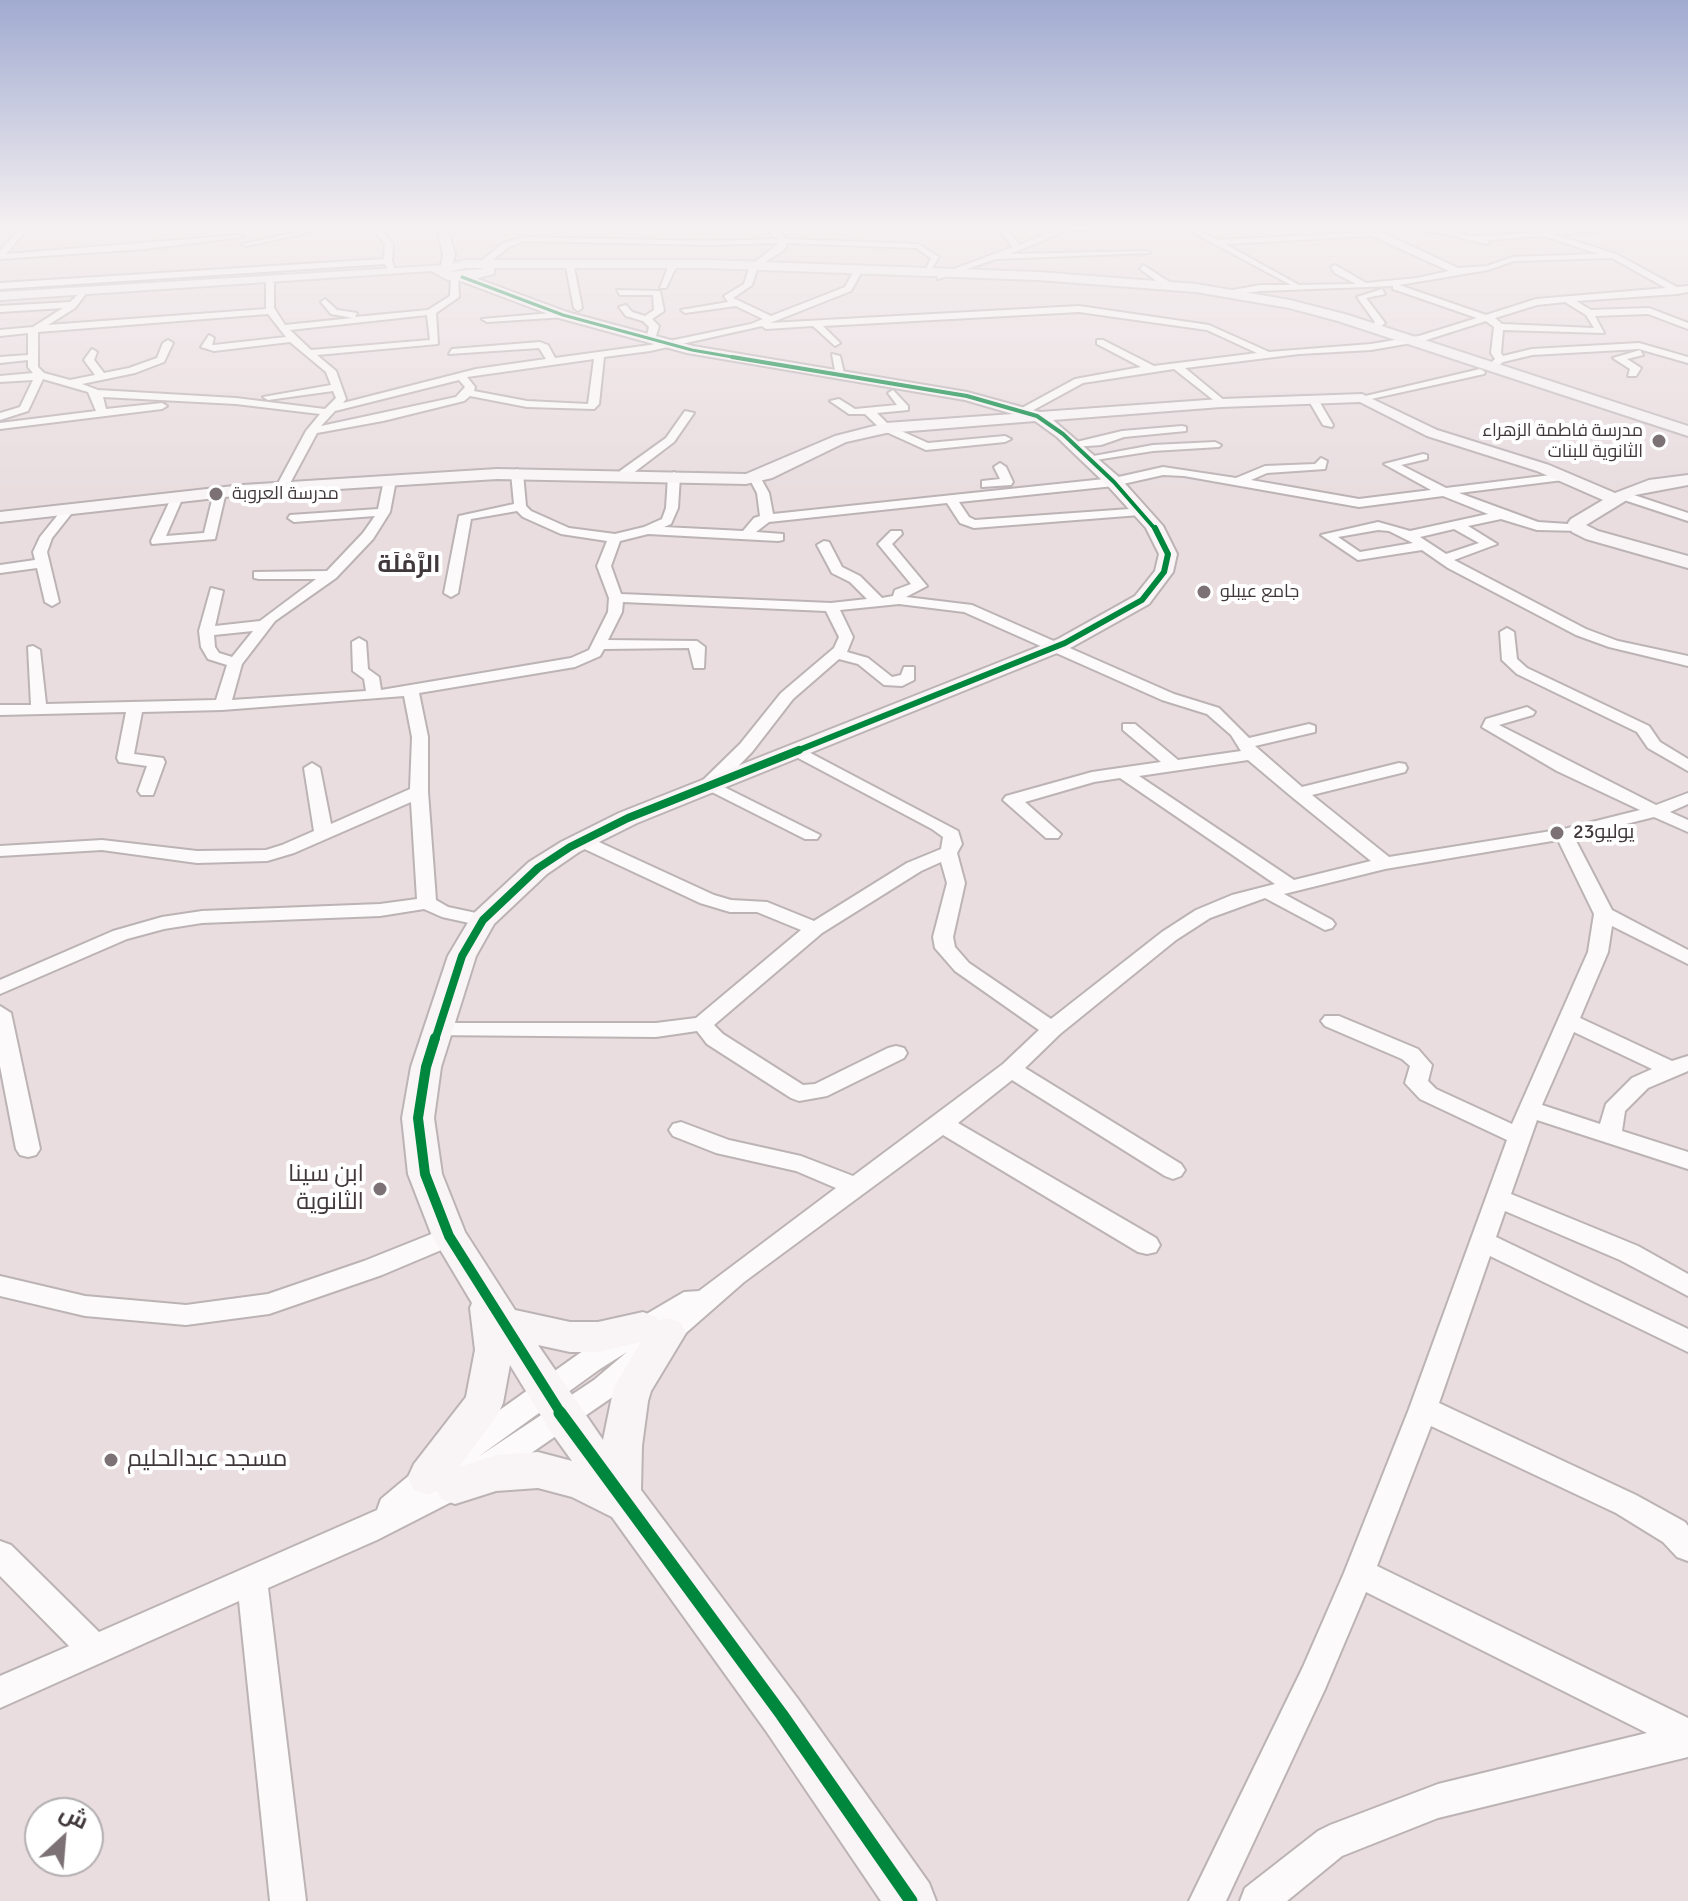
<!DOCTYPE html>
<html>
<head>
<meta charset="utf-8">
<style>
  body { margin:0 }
  #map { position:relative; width:1688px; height:1901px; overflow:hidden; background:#e9dde0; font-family:Signika,Cairo,sans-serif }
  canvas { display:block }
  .north { position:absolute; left:24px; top:1797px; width:80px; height:80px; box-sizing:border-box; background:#fff; border:2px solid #b3afb1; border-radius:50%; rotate:26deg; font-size:22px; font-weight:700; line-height:32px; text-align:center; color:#41383b }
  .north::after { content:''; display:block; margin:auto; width:28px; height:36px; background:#7c7275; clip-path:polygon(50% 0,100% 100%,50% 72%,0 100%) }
</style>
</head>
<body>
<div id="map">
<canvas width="1688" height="1901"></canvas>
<div class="north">ش</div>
</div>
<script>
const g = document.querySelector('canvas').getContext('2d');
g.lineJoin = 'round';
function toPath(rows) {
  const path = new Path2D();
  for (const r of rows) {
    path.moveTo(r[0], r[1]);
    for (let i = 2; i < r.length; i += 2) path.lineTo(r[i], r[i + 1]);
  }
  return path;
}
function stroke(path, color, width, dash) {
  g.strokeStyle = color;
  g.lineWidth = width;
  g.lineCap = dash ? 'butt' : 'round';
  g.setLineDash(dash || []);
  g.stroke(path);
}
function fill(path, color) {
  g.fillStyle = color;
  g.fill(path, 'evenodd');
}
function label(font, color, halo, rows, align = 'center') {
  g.font = font + ' Signika,Cairo,sans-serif';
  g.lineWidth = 8;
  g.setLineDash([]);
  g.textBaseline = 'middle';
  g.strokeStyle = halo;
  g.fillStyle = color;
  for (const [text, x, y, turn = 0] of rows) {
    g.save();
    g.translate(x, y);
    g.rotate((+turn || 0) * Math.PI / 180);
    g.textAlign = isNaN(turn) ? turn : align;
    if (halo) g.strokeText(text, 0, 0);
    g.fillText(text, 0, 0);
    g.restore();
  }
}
const street = toPath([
  [22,226,30,226,6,254,239,235,243,237,144,249,0,259,0,251,22,226],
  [304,226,313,226,317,231,246,246,242,244,307,230,304,226],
  [370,226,378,226,393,244,392,261,396,273,390,273,385,264,0,289,0,283,384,259,385,244,370,226],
  [762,226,779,229,786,239,918,244,939,257,930,271,926,269,931,258,916,248,787,243,784,250,757,267,754,263,779,243,709,245,524,241,509,247,485,266,478,264,503,243,523,237,709,241,778,239,762,226],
  [996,226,1004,226,1020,245,1063,226,1152,226,1066,231,1010,254,1146,251,1150,253,996,259,938,279,938,275,1013,247,996,226],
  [1181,226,1191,226,1217,240,1366,232,1359,226,1368,226,1458,268,1487,266,1513,257,1599,254,1544,236,1486,240,1490,242,1486,244,1445,234,1382,226,1445,230,1472,236,1658,226,1556,235,1616,254,1677,287,1688,286,1688,292,1677,294,1576,301,1591,310,1649,308,1688,323,1688,329,1648,314,1595,316,1604,333,1503,330,1501,353,1503,356,1532,349,1639,343,1688,357,1688,363,1639,349,1532,355,1503,362,1491,371,1486,368,1495,359,1491,353,1494,327,1486,321,1423,341,1371,350,1299,354,1185,368,1225,401,1225,405,1221,406,1174,369,1083,383,1028,413,1020,413,1020,409,1075,379,1141,367,1097,344,1097,340,1103,340,1154,366,1257,353,1207,330,1079,312,823,326,840,343,835,346,813,326,766,329,762,326,650,351,604,357,599,404,594,409,527,407,470,396,464,401,383,421,317,433,288,487,282,491,276,487,306,431,320,414,236,404,103,397,106,409,162,403,167,406,162,409,0,429,0,423,96,411,88,392,43,379,28,411,0,420,0,413,20,407,33,380,0,382,0,376,33,373,28,367,28,360,0,363,0,357,28,355,28,333,0,336,0,330,33,327,63,308,0,312,0,306,70,302,81,292,85,295,75,308,48,325,266,309,266,283,270,280,274,283,274,308,285,325,353,318,331,314,321,302,325,299,337,310,357,313,355,317,428,310,450,296,451,277,458,275,459,297,436,313,438,344,317,355,336,371,346,399,343,403,476,369,546,359,539,348,449,354,452,349,540,342,548,345,555,358,650,345,751,324,763,319,736,306,685,313,681,310,728,302,724,296,744,284,749,269,753,267,757,269,752,285,733,298,771,316,845,287,854,271,861,273,851,291,770,323,1079,306,1209,325,1269,352,1371,344,1419,336,1477,318,1393,289,1393,286,1260,291,1228,295,1228,291,1260,285,1291,285,1181,226],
  [1372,236,1449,271,1417,278,1366,283,1335,265,1331,267,1335,273,1356,284,1299,285,1225,244,1372,236],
  [1612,258,1666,288,1536,299,1486,315,1399,285,1488,270,1514,261,1612,258],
  [1565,302,1586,315,1594,328,1502,324,1495,318,1537,305,1565,302],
  [268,314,286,337,214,345,212,345,214,338,209,335,201,347,214,351,290,342,326,372,331,385,263,397,268,400,333,391,336,398,325,409,236,398,98,390,82,384,135,373,164,362,173,343,168,340,163,343,157,358,129,368,104,373,94,360,97,352,92,349,84,360,95,375,70,380,44,373,38,367,38,332,268,314],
  [427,315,430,340,311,350,290,330,427,315],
  [594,359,588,404,527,401,474,391,475,387,467,377,594,359],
  [459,380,465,387,456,397,321,426,335,411,459,380],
  [570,265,574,267,582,308,578,311,574,308,566,267,570,265],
  [669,265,676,267,666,288,660,288,669,265],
  [1143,265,1171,283,1171,287,1165,287,1140,269,1143,265],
  [1382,289,1385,294,1366,298,1385,323,1376,330,1370,330,1375,322,1357,297,1382,289],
  [617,290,660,291,664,311,652,319,659,326,654,342,646,340,649,327,643,321,626,316,619,307,626,305,632,312,645,316,654,310,653,295,620,295,617,290],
  [563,312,566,317,487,322,482,319,563,312],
  [1640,350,1643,355,1627,359,1641,368,1636,376,1628,376,1630,369,1613,358,1640,350],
  [832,354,840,356,845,378,836,376,832,354],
  [1480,369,1485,372,1484,374,1362,401,1357,398,1480,369],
  [893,390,908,406,908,410,877,413,890,426,928,443,1005,436,1011,439,1005,442,926,450,882,430,865,414,849,414,830,401,839,399,855,409,897,405,888,393,893,390],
  [1314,398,1319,401,1333,425,1332,427,1323,425,1309,401,1314,398],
  [685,411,694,413,674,442,628,477,620,477,620,471,666,438,685,411],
  [1182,426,1186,427,1186,431,1124,437,1101,445,1074,447,1068,444,1122,431,1182,426],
  [1215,442,1221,445,1219,447,1153,451,1089,461,1083,458,1153,445,1215,442],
  [1423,454,1427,455,1427,459,1401,465,1446,488,1567,473,1567,479,1563,480,1459,493,1538,522,1583,525,1583,531,1537,530,1501,519,1468,526,1497,544,1454,560,1586,629,1618,641,1688,656,1688,666,1609,647,1576,635,1448,568,1422,550,1358,560,1321,535,1378,522,1410,531,1488,514,1443,496,1359,507,1184,476,1163,475,1114,486,959,502,969,517,975,520,1144,508,1144,514,1140,515,974,528,960,523,947,503,769,522,756,532,783,534,783,540,778,541,648,534,620,541,611,566,621,594,831,603,867,599,850,582,832,573,817,545,824,541,829,542,842,567,860,576,882,598,893,596,895,590,911,584,878,544,891,531,901,531,902,534,892,544,927,586,906,597,972,605,1174,694,1219,708,1249,738,1309,724,1315,726,1315,732,1255,746,1302,787,1399,763,1405,764,1407,768,1405,772,1312,795,1389,857,1564,829,1640,810,1557,771,1482,727,1486,719,1527,707,1535,712,1533,715,1499,725,1656,805,1688,793,1688,804,1670,812,1688,820,1688,832,1654,817,1574,837,1612,910,1688,950,1688,964,1612,926,1608,952,1580,1018,1672,1061,1688,1056,1688,1071,1648,1088,1625,1111,1622,1131,1688,1152,1688,1169,1537,1120,1511,1194,1638,1246,1688,1274,1688,1296,1620,1260,1505,1211,1496,1237,1688,1329,1688,1352,1490,1256,1439,1403,1636,1495,1685,1522,1688,1526,1688,1561,1677,1557,1663,1542,1616,1513,1431,1426,1377,1566,1688,1718,1688,1757,1438,1818,1342,1856,1287,1901,1240,1901,1245,1888,1318,1831,1330,1825,1438,1784,1647,1733,1366,1592,1325,1689,1226,1901,1189,1901,1303,1667,1344,1573,1409,1409,1507,1140,1420,1099,1405,1083,1410,1066,1402,1059,1325,1026,1321,1021,1325,1016,1339,1016,1418,1049,1432,1065,1428,1081,1436,1089,1512,1124,1588,952,1594,914,1558,840,1385,869,1284,894,1332,920,1335,924,1332,928,1325,930,1265,898,1210,918,1176,940,1060,1034,1025,1068,1181,1164,1185,1170,1181,1176,1173,1179,1165,1176,1012,1080,958,1123,1156,1238,1160,1245,1156,1252,1147,1254,1138,1252,943,1135,744,1282,614,1396,508,1469,465,1495,377,1540,268,1588,306,1901,270,1901,239,1601,0,1708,0,1676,69,1646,0,1576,0,1541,11,1545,99,1632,377,1510,381,1499,418,1468,580,1353,684,1292,699,1291,836,1188,796,1171,716,1153,673,1136,669,1130,673,1124,681,1122,729,1140,801,1156,853,1176,1003,1064,1039,1030,955,971,935,948,933,937,947,883,941,862,921,871,822,933,714,1025,723,1034,803,1085,815,1084,888,1048,896,1046,904,1048,907,1053,904,1058,827,1096,799,1101,791,1098,707,1044,697,1031,656,1037,427,1035,424,1030,435,1023,656,1023,696,1018,801,930,757,912,730,912,700,903,576,845,573,841,576,837,588,837,714,895,731,900,767,902,814,921,907,863,941,849,943,837,932,829,785,751,787,747,799,747,958,831,962,844,957,853,965,883,953,937,955,947,969,963,1051,1019,1162,932,1196,910,1232,895,1275,884,1120,778,1094,782,1025,802,1061,834,1058,838,1046,838,1003,800,1006,796,1092,772,1161,762,1123,730,1123,724,1135,724,1178,760,1241,751,1231,735,1207,714,1162,700,964,612,899,604,840,610,853,637,847,652,868,658,892,677,901,675,904,667,914,667,914,680,902,686,884,685,858,664,839,659,793,699,752,752,720,785,820,835,817,839,805,839,698,785,740,744,781,693,834,648,839,637,826,611,623,602,622,612,608,640,697,641,705,647,704,668,694,668,689,648,604,649,600,656,575,667,419,693,428,737,428,792,436,900,448,907,490,916,493,920,490,924,483,926,442,917,424,909,380,916,202,923,164,929,127,939,0,994,0,980,113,931,162,917,202,911,380,904,417,899,411,802,294,853,267,861,197,863,102,850,0,856,0,846,102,840,197,851,266,850,282,845,314,831,304,768,312,763,320,768,331,824,410,789,412,737,404,696,222,710,142,712,134,754,163,758,165,762,153,795,141,795,138,791,147,766,119,762,117,758,126,712,0,715,0,705,31,705,28,647,33,646,40,650,46,704,216,700,227,665,208,659,201,647,199,631,211,588,223,591,215,626,260,621,316,579,259,579,254,578,254,572,327,571,363,533,375,516,294,522,288,518,290,515,378,509,384,480,390,476,396,480,390,512,373,539,336,578,275,621,242,664,232,700,366,691,364,679,353,671,352,642,359,638,366,642,368,669,379,677,381,690,571,658,589,650,608,612,609,598,597,566,607,541,561,534,523,517,517,511,471,519,458,593,451,597,444,593,459,516,514,504,511,473,517,469,523,473,526,506,531,511,569,528,615,534,644,527,662,519,666,508,668,476,674,472,680,476,678,508,671,524,664,527,743,531,754,518,760,516,757,493,749,478,755,474,759,475,769,493,773,514,1114,478,1163,467,1236,478,1265,466,1315,464,1321,458,1327,461,1325,469,1267,473,1251,480,1359,499,1431,490,1384,464,1423,454],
  [1454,529,1479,543,1446,554,1420,537,1454,529],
  [1378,530,1389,531,1413,543,1360,552,1338,537,1378,530],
  [253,631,232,657,219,653,215,647,214,635,253,631],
  [1248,760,1292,797,1371,861,1294,880,1139,776,1248,760],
  [1574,1032,1652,1069,1632,1078,1606,1104,1600,1124,1542,1105,1574,1032],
  [627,1352,594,1380,478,1457,600,1369,627,1352],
  [1000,463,1006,467,1013,482,1011,485,982,487,982,481,1000,479,994,467,1000,463],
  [220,488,226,492,215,539,152,544,151,541,173,494,183,497,166,536,204,533,214,492,220,488],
  [1622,491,1688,513,1688,521,1618,498,1616,495,1622,491],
  [65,506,75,509,52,538,47,552,59,602,52,606,45,602,37,568,0,573,0,565,35,560,33,552,40,537,65,506],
  [1507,628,1514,632,1517,659,1527,668,1649,726,1660,742,1688,759,1688,771,1648,748,1637,732,1517,674,1502,660,1500,632,1507,628],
  [0,1006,11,1013,40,1149,36,1155,28,1157,20,1155,16,1149,0,1066,0,1006],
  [449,1227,458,1229,461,1236,458,1243,382,1275,269,1314,186,1325,85,1316,0,1296,0,1276,85,1296,186,1305,268,1294,364,1261,449,1227]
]);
const secondary = toPath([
  [437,226,447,226,455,255,451,268,441,266,443,255,437,226],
  [462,273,567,312,693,346,967,392,1040,412,1221,399,1362,394,1437,430,1549,465,1615,493,1649,480,1688,475,1688,485,1635,495,1586,525,1598,531,1688,556,1688,568,1586,539,1572,532,1568,523,1571,519,1603,500,1537,471,1427,436,1360,402,1221,407,1053,420,1120,478,1163,526,1177,554,1173,572,1149,604,1072,647,637,823,579,852,547,874,494,924,476,956,441,1067,434,1118,442,1174,465,1232,515,1310,570,1322,598,1322,643,1312,656,1317,658,1321,667,1318,680,1322,686,1333,651,1391,648,1401,642,1446,641,1490,798,1699,929,1883,936,1901,881,1901,766,1731,612,1517,572,1497,538,1488,496,1491,455,1504,441,1499,437,1491,428,1495,414,1490,408,1477,414,1464,466,1397,475,1350,470,1308,472,1303,432,1236,408,1174,402,1118,411,1067,448,956,473,914,529,862,561,842,619,813,1058,639,1135,596,1155,571,1159,554,1146,528,1108,486,1057,437,1035,421,886,433,846,442,772,478,746,484,497,479,243,495,0,522,0,512,243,485,497,469,746,474,835,436,886,423,1013,414,965,400,687,353,559,318,458,280,456,277,462,273],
  [641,1342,614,1387,603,1440,538,1345,570,1352,598,1352,641,1342],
  [510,1365,549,1429,572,1461,538,1452,496,1455,459,1467,498,1414,503,1403,510,1365]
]);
const primary = toPath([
  [465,260,708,260,1038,272,1196,284,1290,300,1348,315,1688,426,1688,436,1338,321,1289,308,1196,292,1038,280,708,268,494,268,494,274,470,280,448,280,431,271,0,300,0,292,447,265,465,260],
  [465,268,482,268,483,269,449,272,465,268]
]);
stroke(street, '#bcb3b5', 4);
stroke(secondary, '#bcb3b5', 4);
stroke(primary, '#c3bcbe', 4);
fill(street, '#fcfafa');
fill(secondary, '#f9f5f6');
fill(primary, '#f6f1f2');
stroke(toPath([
  [462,277,563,315,692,350,744,359]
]), '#00873e', 3);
stroke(toPath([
  [732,357,967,396,1037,416,1063,434,1114,482,1156,530]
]), '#00873e', 4);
stroke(toPath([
  [794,752,1065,643,1142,600,1164,572,1168,554,1155,528]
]), '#00873e', 6);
stroke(toPath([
  [435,1040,462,956,483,920,538,868,570,847,628,818,799,750]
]), '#00873e', 8);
stroke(toPath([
  [435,1038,426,1067,418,1118,425,1174,449,1236,562,1415]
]), '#00873e', 10);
stroke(toPath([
  [560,1413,782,1715,911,1901]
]), '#00873e', 13);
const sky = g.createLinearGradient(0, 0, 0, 492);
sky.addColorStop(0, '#a1abd1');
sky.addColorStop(0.46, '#f5f0f1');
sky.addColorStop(1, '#f5f0f100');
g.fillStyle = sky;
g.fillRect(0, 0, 1688, 492);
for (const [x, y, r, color] of [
  [1659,441,8,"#7c7275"],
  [216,494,8,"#7c7275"],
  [1204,592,8,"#7c7275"],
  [1557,833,8,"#7c7275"],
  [380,1189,8,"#7c7275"],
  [111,1460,8,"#7c7275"]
]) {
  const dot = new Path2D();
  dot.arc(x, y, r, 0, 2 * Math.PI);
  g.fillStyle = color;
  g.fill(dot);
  stroke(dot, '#fff', 3);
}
label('18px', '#41383b', '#fff', [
  ["مدرسة فاطمة الزهراء",1643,431,"right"],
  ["الثانوية للبنات",1643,452,"right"],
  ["مدرسة العروبة",232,494],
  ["جامع عيبلو",1220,592]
], 'left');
label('20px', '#41383b', '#fff', [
  ["23يوليو",1573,833]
], 'left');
label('bold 24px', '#41383b', '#fff', [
  ["الرَّمْلَة",409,566]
]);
label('24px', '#41383b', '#fff', [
  ["ابن سينا",364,1175],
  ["الثانوية",364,1203],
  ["مسجد عبدالحليم",127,1460,"left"]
], 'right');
</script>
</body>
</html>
